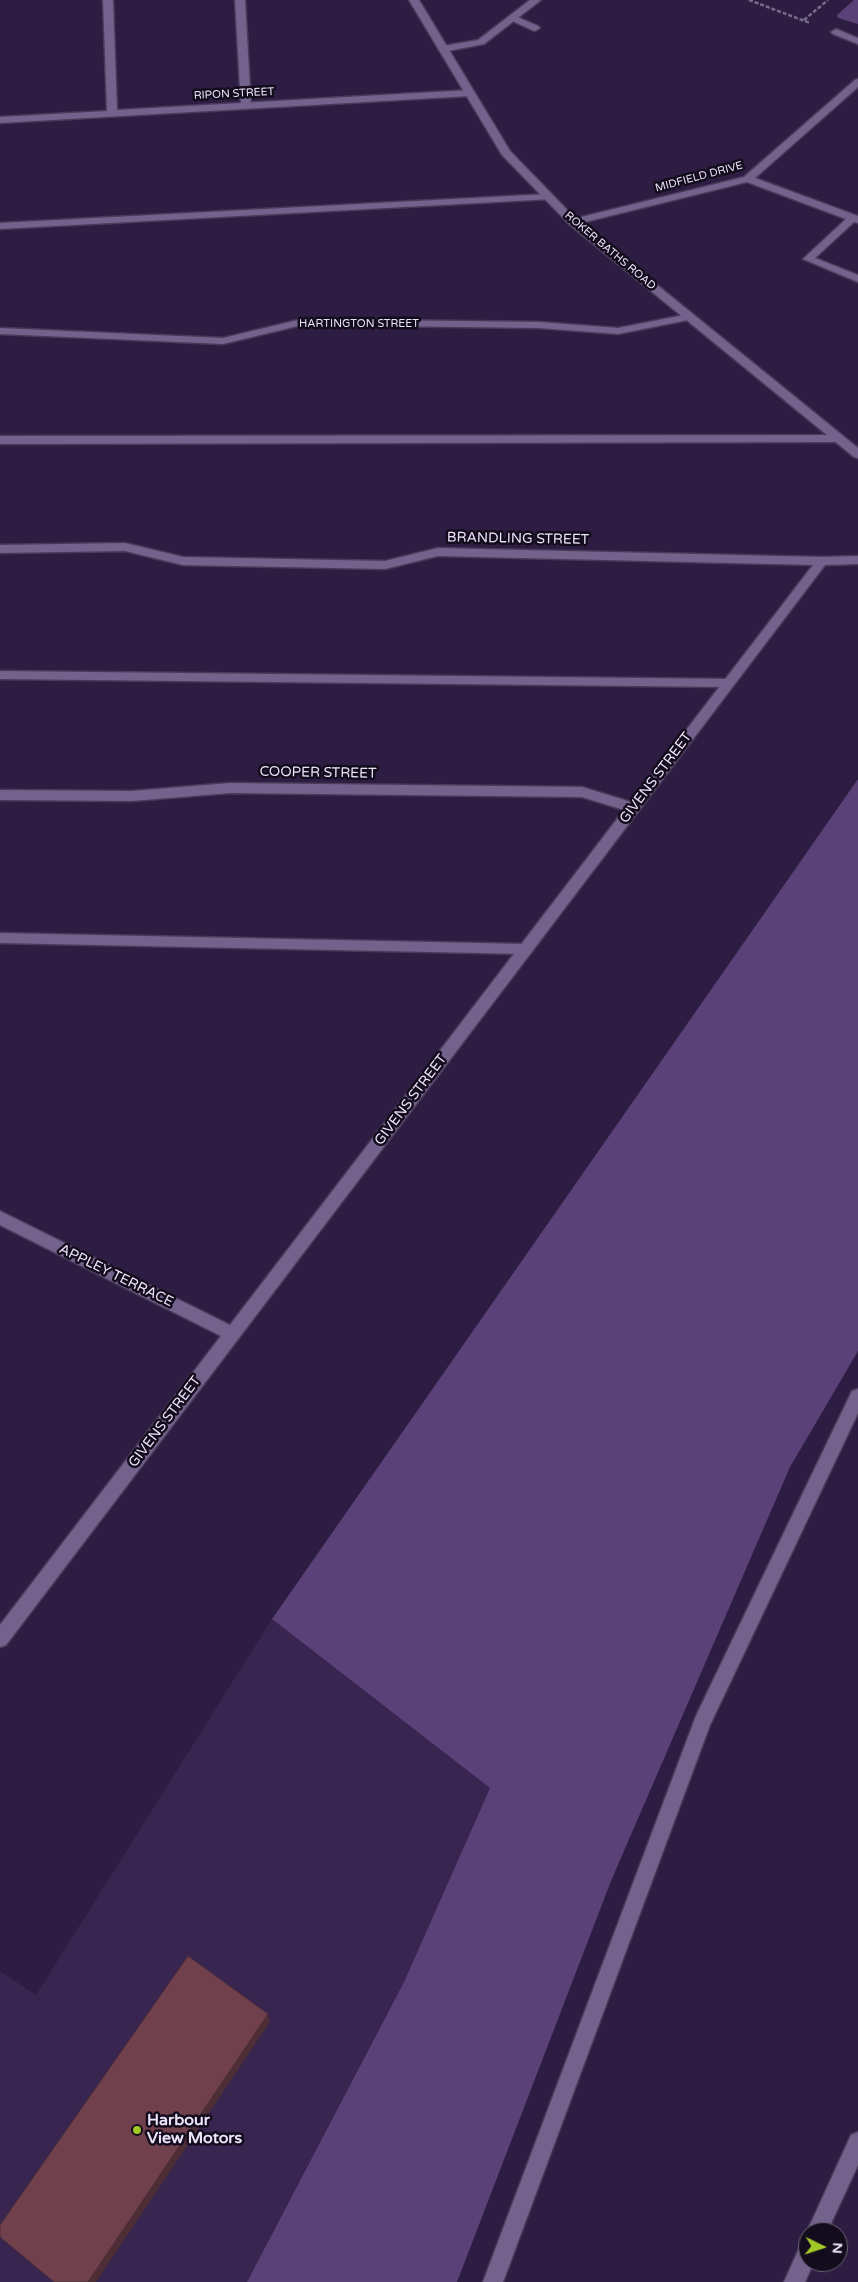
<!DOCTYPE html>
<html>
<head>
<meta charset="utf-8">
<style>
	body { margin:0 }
	#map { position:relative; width:858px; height:2282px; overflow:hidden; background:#2e1d42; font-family:"Varela Round",sans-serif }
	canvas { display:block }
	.north { position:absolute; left:798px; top:2222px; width:50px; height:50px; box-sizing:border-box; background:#130c1c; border:1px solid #6a6275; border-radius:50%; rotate:94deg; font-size:14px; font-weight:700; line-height:20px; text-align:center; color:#ece3fb }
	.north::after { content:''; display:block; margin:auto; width:18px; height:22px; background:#a2c927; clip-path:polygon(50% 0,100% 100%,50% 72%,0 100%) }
</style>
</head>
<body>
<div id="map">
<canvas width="858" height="2282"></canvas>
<div class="north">N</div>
</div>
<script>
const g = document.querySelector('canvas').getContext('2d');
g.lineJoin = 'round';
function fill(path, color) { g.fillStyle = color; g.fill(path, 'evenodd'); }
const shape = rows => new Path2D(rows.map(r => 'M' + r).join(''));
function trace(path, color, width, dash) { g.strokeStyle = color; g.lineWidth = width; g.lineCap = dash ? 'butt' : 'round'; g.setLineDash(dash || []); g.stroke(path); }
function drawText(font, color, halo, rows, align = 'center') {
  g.font = font + ' "Varela Round",sans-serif'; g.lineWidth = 5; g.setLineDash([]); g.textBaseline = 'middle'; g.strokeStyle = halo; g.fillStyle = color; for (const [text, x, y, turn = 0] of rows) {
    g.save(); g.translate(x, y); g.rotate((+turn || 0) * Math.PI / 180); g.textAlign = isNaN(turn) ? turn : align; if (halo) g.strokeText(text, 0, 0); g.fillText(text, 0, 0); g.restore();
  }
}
const built = shape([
	[272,1619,490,1788,404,1982,247,2282,0,2282,0,1971,36,1995]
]);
const green = shape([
	[854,0,858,0,858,24,838,18,837,15],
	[858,779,858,1351,790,1467,611,1881,457,2282,247,2282,404,1982,490,1788,272,1619]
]);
const path = shape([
	[749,0,810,23],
	[804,20,828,0]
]);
const lane = shape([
	[235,0,245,0,251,106,246,109,241,106,235,0],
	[513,15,538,26,540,28,535,31,532,30,510,20,508,18,513,15],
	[548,194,552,195,552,199,0,229,0,223,548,194],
	[838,435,842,436,844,439,842,442,0,444,0,436,838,435],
	[0,671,729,679,735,683,729,687,0,679,0,671],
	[0,933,526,944,531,945,533,949,531,953,526,954,0,943,0,933],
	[858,1389,858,1413,710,1725,503,2282,483,2282,696,1716,852,1391,858,1389]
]);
const street = shape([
	[103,0,113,0,117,110,470,90,475,93,470,96,0,123,0,117,107,111,103,0],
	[530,0,541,0,484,44,443,52,438,49,443,46,478,40,530,0],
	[836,29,858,38,858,44,833,34,831,32,836,29],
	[858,79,858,87,755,178,858,216,858,223,854,222,815,258,858,275,858,282,803,259,846,219,747,182,573,225,568,222,569,220,744,177,855,80,858,79],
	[689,314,694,317,693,319,618,334,539,328,302,325,223,344,0,334,0,328,223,338,302,319,539,322,618,328,689,314],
	[125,543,183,557,385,561,438,548,822,557,858,556,858,564,825,565,6,1645,0,1647,0,1625,221,1336,0,1225,0,1211,230,1325,624,810,582,797,230,793,132,801,0,800,0,790,132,791,230,783,582,787,631,802,813,565,438,556,385,569,183,565,125,551,0,553,0,545,125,543],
	[858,2132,858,2165,827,2232,808,2232,808,2235,807,2232,810,2225,851,2135,858,2132],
	[808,2241,808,2262,814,2262,805,2282,784,2282,801,2244,808,2241]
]);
const secondary = shape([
	[409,0,419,0,510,151,577,220,858,448,858,458,854,457,569,224,502,155,409,0]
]);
const shadedWall = shape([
	[268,2014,270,2022,96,2282,88,2282]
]);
const building = shape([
	[188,1956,268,2014,88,2282,54,2282,0,2237,0,2225,188,1956]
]);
const markers = [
	[137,2130,5,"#a2c927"]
];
const farStreetnames = [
	["RIPON STREET",234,94,-3],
	["MIDFIELD DRIVE",699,177,-15],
	["ROKER BATHS ROAD",610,251,40],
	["HARTINGTON STREET",359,324]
];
const streetNames = [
	["BRANDLING STREET",518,539,1],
	["COOPER STREET",318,773,1],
	["GIVENS STREET",656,778,-53],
	["GIVENS STREET",411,1100,-53],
	["APPLEY TERRACE",116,1276,26],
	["GIVENS STREET",165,1422,-53]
];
const nearPoinames = [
	["Harbour",147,2121],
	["View Motors",147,2139]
];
fill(built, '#382550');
fill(green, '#5a4278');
trace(lane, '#493a5a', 3);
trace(street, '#493a5a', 3);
trace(secondary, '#493a5a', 3);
trace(path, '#796c8b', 2.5, [4, 2]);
fill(lane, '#73628c');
fill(street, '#73628c');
fill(secondary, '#73628c');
fill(shadedWall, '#4e2e36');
fill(building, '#70414d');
trace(building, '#4e2e36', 1);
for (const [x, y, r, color] of markers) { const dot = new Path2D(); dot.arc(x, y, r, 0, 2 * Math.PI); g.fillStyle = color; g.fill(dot); trace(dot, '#130c1c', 2); }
drawText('11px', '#ece3fb', '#130c1c', farStreetnames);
drawText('14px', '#ece3fb', '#130c1c', streetNames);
drawText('bold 16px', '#ece3fb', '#130c1c', nearPoinames, 'left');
</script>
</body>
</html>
